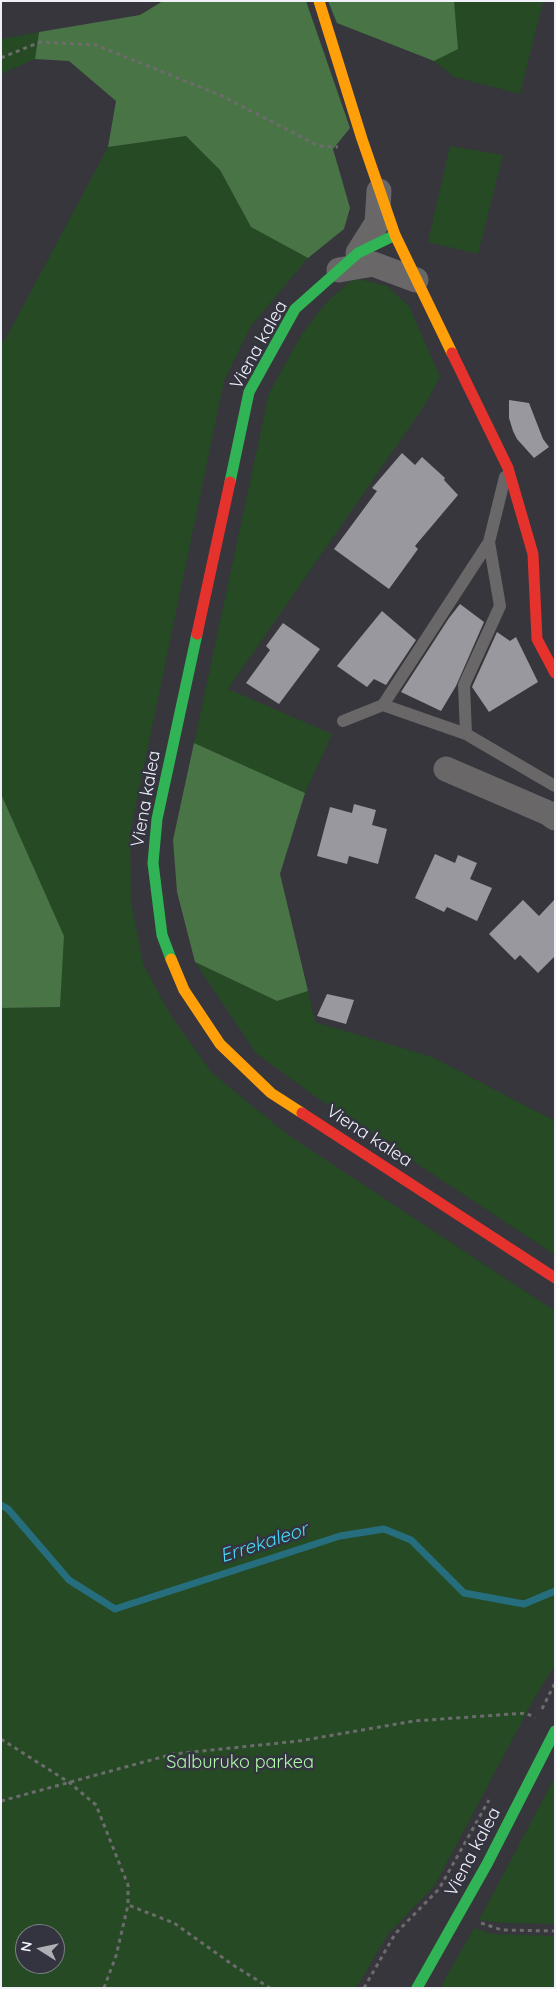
<!DOCTYPE html>
<html>
<head>
<meta charset="utf-8">
<style>
	body { margin:0 }
	#map { position:relative; width:556px; height:1989px; overflow:hidden; background:#36363c; font-family:Quicksand,sans-serif }
	canvas { display:block }
	.frame { position:absolute; inset:0; border:2px solid #f0f1f8; pointer-events:none }
	.north { position:absolute; left:15px; top:1924px; width:50px; height:50px; box-sizing:border-box; background:#33343f; border:1px solid #7f8089; border-radius:50%; rotate:280deg; font-size:14px; font-weight:700; line-height:20px; text-align:center; color:#f0f1f8 }
	.north::after { content:''; display:block; margin:auto; width:18px; height:22px; background:#afb0b6; clip-path:polygon(50% 0,100% 100%,50% 72%,0 100%) }
</style>
</head>
<body>
<div id="map">
<canvas width="556" height="1989"></canvas>
<div class="frame"></div>
<div class="north">N</div>
</div>
<script>
const g = document.querySelector('canvas').getContext('2d');
g.lineJoin = 'round';
function fill(path, color) { g.fillStyle = color; g.fill(path, 'evenodd'); }
const shape = rows => new Path2D(rows.map(r => 'M' + r).join(''));
function trace(path, color, width, dash) { g.strokeStyle = color; g.lineWidth = width; g.lineCap = dash ? 'butt' : 'round'; g.setLineDash(dash || []); g.stroke(path); }
function drawText(font, color, halo, rows, align = 'center') {
  g.font = font + ' Quicksand,sans-serif'; g.lineWidth = 5; g.setLineDash([]); g.textBaseline = 'middle'; g.strokeStyle = halo; g.fillStyle = color; for (const [text, x, y, turn = 0] of rows) {
    g.save(); g.translate(x, y); g.rotate((+turn || 0) * Math.PI / 180); g.textAlign = isNaN(turn) ? turn : align; if (halo) g.strokeText(text, 0, 0); g.fillText(text, 0, 0); g.restore();
  }
}
const green = shape([
	[328,1,543,1,520,94,454,77,434,61,337,23],
	[39,32,35,59,1,74,1,39],
	[186,136,220,170,251,227,308,258,251,326,224,381,130,833,131,902,143,964,171,1016,212,1073,288,1135,555,1311,555,1665,536,1695,435,1885,388,1934,356,1988,1,1988,1,1008,59,1007,64,936,1,794,1,343,5,340,108,147],
	[25,1934,55,1934,55,1964,25,1964],
	[450,146,503,155,478,254,428,242],
	[354,278,387,286,409,306,440,377,424,406,228,689,332,734,305,793,194,743,269,393,302,334,325,304],
	[195,962,277,1001,308,991,315,1022,432,1057,555,1121,555,1255,316,1097,256,1053],
	[555,1777,555,1924,503,1923,479,1920],
	[474,1928,493,1934,555,1936,555,1988,440,1988]
]);
const forest = shape([
	[163,1,306,1,350,128,333,149,350,208,344,229,308,258,251,227,220,170,186,136,108,147,116,101,69,61,35,59,39,32,140,15],
	[328,1,454,1,458,49,434,61,337,23],
	[194,743,305,793,280,874,308,991,277,1001,195,962,177,892,173,840],
	[1,794,64,936,60,1007,1,1008]
]);
const stream = shape([
	[1,1505,8,1509,69,1580,115,1609,340,1536,384,1529,411,1540,464,1593,524,1604,555,1591]
]);
const building = shape([
	[509,400,529,403,543,439,549,447,534,458,517,439,513,431,509,418],
	[402,453,415,465,422,457,445,478,444,480,458,495,415,546,418,549,389,589,334,549,377,491,372,488],
	[460,604,484,622,456,686,441,711,401,692,449,618],
	[382,611,416,640,386,685,374,679,367,687,337,666],
	[283,623,320,649,279,704,246,683,270,650,266,646],
	[497,632,510,641,516,637,538,682,489,712,472,687],
	[354,804,376,810,372,825,387,829,378,864,349,856,347,864,317,856,330,807,352,813],
	[435,854,455,863,458,855,477,863,470,879,492,888,477,921,447,907,444,912,415,898],
	[555,899,555,956,538,973,520,955,515,960,489,934,523,900,539,916],
	[327,994,354,1000,346,1024,317,1016]
]);
const path = shape([
	[1,58,40,42,96,45,220,95,319,146,338,147],
	[542,1709,555,1683],
	[1,1739,70,1783,96,1805,128,1885,128,1905,174,1923,233,1965,270,1988],
	[1,1801,173,1754,299,1741,414,1721,526,1713,535,1718],
	[481,1923,502,1930,555,1931],
	[104,1988,116,1956,128,1905],
	[364,1988,395,1934,439,1889,489,1800]
]);
const lane = shape([
	[383,705,489,542],
	[343,721,383,705,466,734,555,786],
	[466,734,464,685,500,606,489,542,505,477]
]);
const street = shape([
	[358,253,377,223,379,191],
	[339,270,373,264,416,280],
	[446,769,548,813,555,818]
]);
const fast = shape([
	[230,482,249,392,295,309,358,253,395,235],
	[171,959,162,935,153,863,157,819,197,634],
	[417,1988,487,1864,555,1731]
]);
const slow = shape([
	[319,1,362,139,395,235,452,353],
	[171,959,184,990,220,1044,271,1093,302,1113]
]);
const jam = shape([
	[452,353,508,468,533,554,537,639,555,673],
	[197,634,230,482],
	[302,1113,555,1278]
]);
const streetNames = [
	["Viena kalea",259,345,-61],
	["Viena kalea",146,799,-80],
	["Viena kalea",369,1136,33],
	["Viena kalea",473,1852,-62]
];
const parkNames = [
	["Salburuko parkea",240,1763]
];
const waterNames = [
	["Errekaleor",264,1543,-18]
];
fill(green, '#254a24');
fill(forest, '#497446');
trace(stream, '#266e7d', 7);
fill(building, '#98989e');
trace(path, '#6c6c6d', 3, [4, 4]);
trace(lane, '#696767', 12);
trace(street, '#696767', 25);
trace(fast, '#30b455', 11);
trace(slow, '#ff9f0a', 11);
trace(jam, '#e5322d', 11);
drawText('18px', '#f0f1f8', '#33343f', streetNames);
drawText('18px', '#aef7a8', '#33343f', parkNames);
drawText('italic 19px', '#47dbf9', '#33343f', waterNames);
</script>
</body>
</html>
